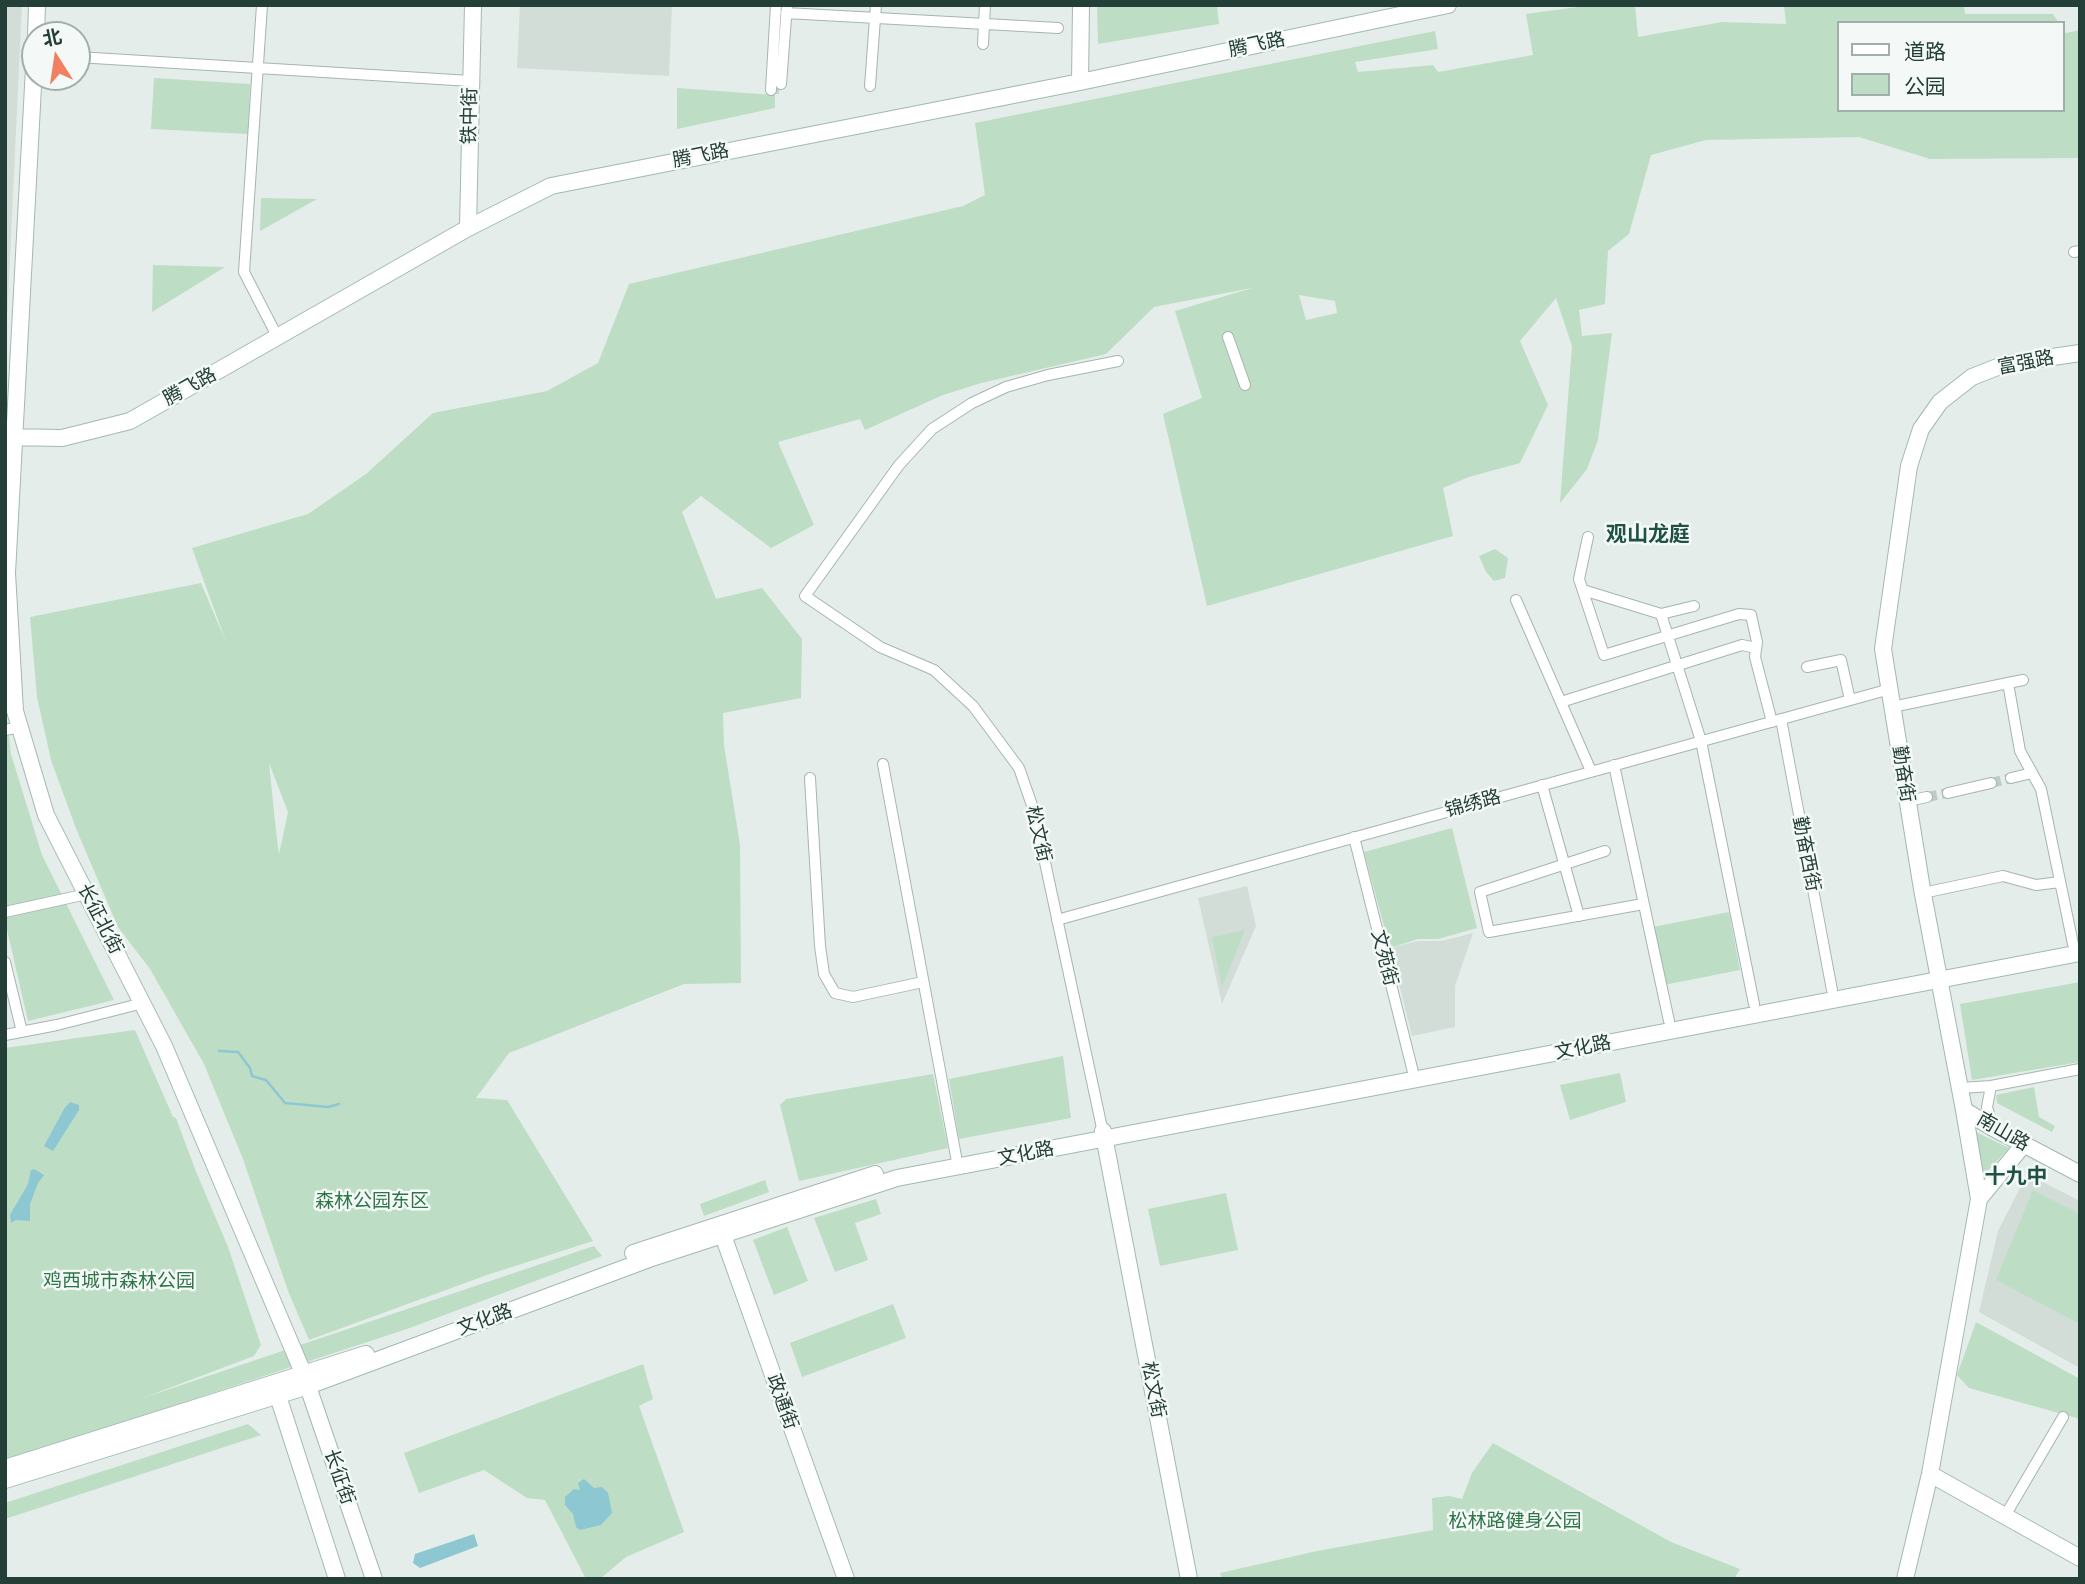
<!DOCTYPE html>
<html>
<head>
<meta charset="utf-8">
<style>
	body { margin:0 }
	#map { position:relative; width:2085px; height:1584px; overflow:hidden; background:#e4ede9; font-family:"IBM Plex Sans","Noto Sans SC",sans-serif }
	canvas { display:block }
	.frame { position:absolute; inset:0; border:7px solid #233f37; pointer-events:none }
	.legend { position:absolute; left:1837px; top:21px; width:228px; height:91px; box-sizing:border-box; background:#f4f9f7; border:2px solid #a0afaa; margin:0; padding:9px 12px; list-style:none; font-size:21px; color:#233f37 }
	.legend li { display:flex; align-items:center; gap:14px; height:35px }
	.legend b { width:35px; border:2px solid #a0afaa }
	.north { position:absolute; left:21px; top:21px; width:70px; height:70px; box-sizing:border-box; background:#f4f9f7; border:2px solid #a0afaa; border-radius:50%; rotate:348deg; font-size:19px; font-weight:700; line-height:28px; text-align:center; color:#233f37 }
	.north::after { content:''; display:block; margin:auto; width:24px; height:32px; background:#f0805f; clip-path:polygon(50% 0,100% 100%,50% 72%,0 100%) }
</style>
</head>
<body>
<div id="map">
<canvas width="2085" height="1584"></canvas>
<div class="frame"></div>
<ul class="legend">
<li><b style="height:9px;background:#fff"></b>道路</li>
<li><b style="height:19px;background:#bddec5"></b>公园</li>
</ul>
<div class="north">北</div>
</div>
<script>
const g = document.querySelector('canvas').getContext('2d');
g.lineJoin = 'round';
function fill(path, color) { g.fillStyle = color; g.fill(path, 'evenodd'); }
const shape = rows => new Path2D(rows.map(r => 'M' + r).join(''));
function trace(path, color, width, dash) { g.strokeStyle = color; g.lineWidth = width; g.lineCap = dash ? 'butt' : 'round'; g.setLineDash(dash || []); g.stroke(path); }
function drawText(font, color, halo, rows, align = 'center') {
  g.font = font + ' "IBM Plex Sans","Noto Sans SC",sans-serif'; g.lineWidth = 5; g.setLineDash([]); g.textBaseline = 'middle'; g.strokeStyle = halo; g.fillStyle = color; for (const [text, x, y, turn = 0] of rows) {
    g.save(); g.translate(x, y); g.rotate((+turn || 0) * Math.PI / 180); g.textAlign = isNaN(turn) ? turn : align; if (halo) g.strokeText(text, 0, 0); g.fillText(text, 0, 0); g.restore();
  }
}
const built = shape([
	[5,5,22,5,5,362],
	[520,5,672,5,669,76,517,68],
	[1247,886,1256,926,1222,1004,1198,898],
	[1473,933,1455,986,1455,1027,1412,1036,1390,948,1418,941,1442,941],
	[2027,1174,2080,1201,2080,1368,1979,1312,1998,1231]
]);
const green = shape([
	[1097,5,1217,5,1219,24,1098,44],
	[1592,5,1635,5,1638,37,1722,22,1786,24,1784,5,1964,5,1965,14,2053,14,2059,23,1838,23,1838,110,2062,110,2062,29,2066,33,2080,30,2080,158,1930,159,1859,137,1706,140,1651,155,1629,234,1608,251,1605,304,1579,310,1582,336,1612,333,1598,440,1587,469,1560,503,1572,346,1556,298,1520,341,1548,405,1520,463,1469,477,1443,488,1453,536,1207,606,1163,414,1202,398,1175,311,1252,288,1154,307,1106,354,981,383,943,395,865,430,860,419,778,442,814,525,771,548,701,496,682,512,716,599,762,588,802,639,801,698,723,713,724,745,740,845,741,983,684,984,509,1053,476,1098,507,1100,593,1241,487,1275,309,1340,288,1291,243,1159,204,1064,150,969,118,927,77,831,51,760,37,697,30,617,201,583,226,642,192,548,308,514,366,474,433,413,547,391,598,363,629,284,963,206,985,195,975,123,1435,31,1438,49,1355,62,1358,72,1433,65,1438,72,1533,55,1526,14],
	[1299,295,1335,301,1337,313,1306,320],
	[269,763,288,812,279,854,276,831],
	[775,67,780,67,779,94,775,94,775,108,677,129,677,88,774,95],
	[154,78,250,84,248,134,151,129],
	[261,198,317,199,260,231],
	[153,265,225,267,152,312],
	[1495,549,1508,558,1505,578,1494,581,1486,572,1479,556],
	[5,704,11,754,42,855,114,1000,28,1021,5,921],
	[1452,828,1477,928,1438,939,1418,939,1390,948,1364,852],
	[1729,912,1740,970,1664,985,1653,927],
	[1245,930,1222,987,1212,937],
	[2080,982,2080,1062,1972,1080,1960,1004],
	[135,1030,173,1117,176,1118,195,1169,228,1247,261,1345,254,1356,140,1399,594,1246,602,1256,407,1329,5,1461,5,1048],
	[1063,1056,1071,1118,959,1139,949,1079],
	[1620,1073,1626,1102,1570,1120,1560,1085],
	[933,1074,948,1148,799,1181,780,1105,786,1099],
	[2034,1087,2039,1117,2055,1126,2052,1132,1997,1103,1996,1095],
	[1976,1132,2009,1148,1983,1176],
	[765,1180,769,1192,704,1216,700,1204],
	[2033,1190,2080,1214,2080,1324,1996,1280],
	[1226,1193,1238,1250,1160,1266,1148,1209],
	[876,1199,881,1214,855,1223,868,1260,835,1272,814,1218],
	[787,1227,808,1281,774,1295,753,1240],
	[893,1304,906,1338,802,1377,790,1343],
	[1976,1322,2080,1379,2080,1419,1969,1388,1957,1375],
	[643,1364,653,1399,639,1406,684,1532,626,1557,600,1579,586,1579,545,1500,527,1498,484,1470,419,1493,404,1453],
	[248,1424,261,1435,5,1519,5,1503],
	[1493,1443,1671,1542,1740,1569,1734,1579,1222,1579,1220,1573,1317,1551,1433,1530,1432,1498,1449,1496,1462,1499,1472,1473]
]);
const water = shape([
	[70,1102,79,1105,79,1110,53,1151,44,1146,64,1109],
	[34,1169,44,1175,38,1183,30,1204,30,1221,16,1220,11,1223,10,1215,28,1184,31,1170],
	[584,1479,594,1488,602,1487,608,1493,612,1513,601,1525,580,1530,576,1527,573,1514,565,1505,565,1497,574,1489,580,1490,578,1483],
	[474,1534,478,1546,420,1568,413,1563,415,1554]
]);
const stream = shape([
	[219,1051,238,1052,250,1068,252,1076,266,1080,285,1103,328,1107,339,1104]
]);
const streetTunnel = shape([
	[1991,783,2011,778],
	[1927,797,1948,793]
]);
const street = shape([
	[262,5,244,272,278,338],
	[786,13,1058,28],
	[983,44,985,5],
	[77,57,471,81],
	[781,84,787,5],
	[870,86,876,5],
	[771,90,776,5],
	[2074,252,2080,251],
	[1228,337,1245,385],
	[1588,537,1579,579,1604,655,1739,614,1751,615,1757,642,1755,657,1772,722],
	[1583,590,1661,614],
	[1516,600,1591,771],
	[1694,606,1661,614,1701,741,1754,1004],
	[1807,667,1841,660,1850,700],
	[2008,683,2023,680],
	[1561,702,1742,645,1756,648],
	[1892,707,2008,683,2020,751,2041,789,2073,944],
	[1781,719,1832,990],
	[5,730,20,727],
	[883,764,958,1167],
	[1614,765,1669,1021],
	[810,778,820,946,824,974,835,993,853,997,923,982],
	[2011,778,2032,773],
	[1542,785,1579,916],
	[1948,793,1991,783],
	[1908,801,1927,797],
	[1354,837,1415,1080],
	[1605,851,1480,892,1489,932,1643,904],
	[1923,893,2003,876,2036,885,2060,882],
	[5,912,87,894],
	[1057,920,1890,689],
	[5,962,22,1032],
	[5,1035,57,1025,143,1003],
	[1991,1086,1987,1107,1993,1128],
	[1960,1088,1991,1086,2080,1069],
	[1102,1128,1034,811,1019,768,973,706,934,670,880,647,805,596,899,465,932,429,972,403,1006,387,1048,375,1118,361],
	[2005,1516,2063,1417]
]);
const secondary = shape([
	[36,35,37,5],
	[35,49,7,573,15,711,46,815,164,1046,304,1375,374,1579],
	[1080,82,1081,5],
	[468,228,473,5],
	[8,437,62,438,130,421,468,228,551,186,1080,82,1448,5],
	[1964,1110,1993,1128,2080,1174],
	[1103,1131,1189,1579],
	[1979,1199,2024,1144],
	[720,1227,846,1579],
	[633,1253,875,1174],
	[278,1396,337,1579],
	[5,1468,366,1354],
	[1930,1474,2080,1558],
	[5,1480,308,1386,649,1259,897,1178,2080,953],
	[1905,1579,1930,1474,1979,1199,1964,1110,1922,889,1883,649,1909,466,1921,429,1940,402,1972,377,2005,364,2080,353]
]);
const streetNames = [
	["腾飞路",1257,45,-12],
	["铁中街",470,116,-89],
	["腾飞路",701,156,-11],
	["富强路",2026,363,-11],
	["腾飞路",190,387,-29],
	["勤奋街",1903,774,81],
	["锦绣路",1473,804,-15],
	["松文街",1038,834,77],
	["勤奋西街",1806,854,79],
	["长征北街",100,919,63],
	["文苑街",1384,958,76],
	["文化路",1583,1048,-11],
	["南山路",2003,1132,30],
	["文化路",1026,1154,-11],
	["文化路",485,1320,-20],
	["松文街",1153,1390,79],
	["政通街",782,1402,70],
	["长征街",339,1477,71]
];
const parkNames = [
	["森林公园东区",372,1202],
	["鸡西城市森林公园",119,1282],
	["松林路健身公园",1515,1522]
];
const neighbourhoodNames = [
	["观山龙庭",1648,535],
	["十九中",2016,1177]
];
fill(built, '#d2ddd8');
fill(green, '#bddec5');
fill(water, '#8dc7d1');
trace(stream, '#8dc7d1', 2.5);
trace(streetTunnel, '#bdcac5', 10, [10, 5]);
trace(street, '#a6b5b0', 12);
trace(secondary, '#a2b9b0', 18);
trace(street, '#fff', 10);
trace(secondary, '#fff', 16);
drawText('19px', '#233f37', '#f4f9f7', streetNames);
drawText('19px', '#2e7548', '#f4f9f7', parkNames);
drawText('bold 21px', '#1f5144', '#f4f9f7', neighbourhoodNames);
</script>
</body>
</html>
